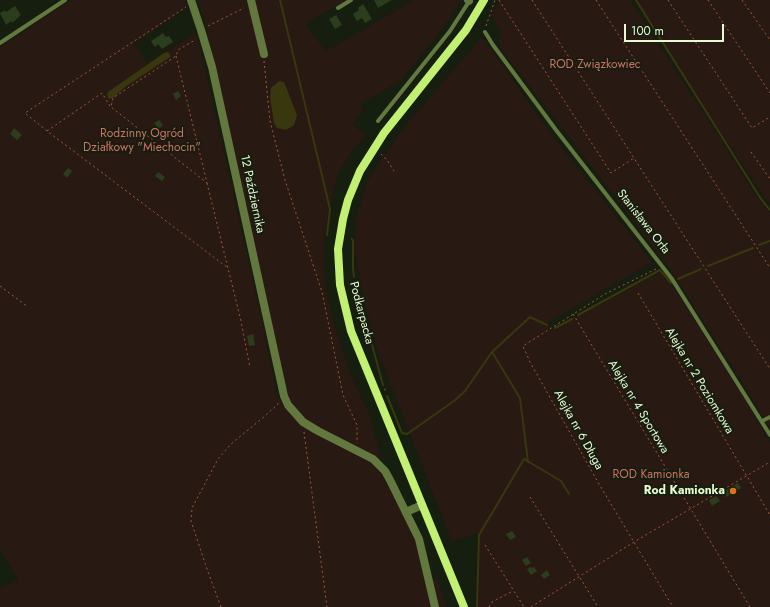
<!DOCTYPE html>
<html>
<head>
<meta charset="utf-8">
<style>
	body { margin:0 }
	#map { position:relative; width:770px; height:607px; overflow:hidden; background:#161e0f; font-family:Jost,sans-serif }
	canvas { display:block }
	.scale { position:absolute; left:624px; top:24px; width:100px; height:18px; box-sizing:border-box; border:2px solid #e7fad1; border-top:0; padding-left:5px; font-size:12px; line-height:14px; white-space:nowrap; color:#e7fad1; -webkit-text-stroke:3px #161e0f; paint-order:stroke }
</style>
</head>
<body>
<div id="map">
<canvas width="770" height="607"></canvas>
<div class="scale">100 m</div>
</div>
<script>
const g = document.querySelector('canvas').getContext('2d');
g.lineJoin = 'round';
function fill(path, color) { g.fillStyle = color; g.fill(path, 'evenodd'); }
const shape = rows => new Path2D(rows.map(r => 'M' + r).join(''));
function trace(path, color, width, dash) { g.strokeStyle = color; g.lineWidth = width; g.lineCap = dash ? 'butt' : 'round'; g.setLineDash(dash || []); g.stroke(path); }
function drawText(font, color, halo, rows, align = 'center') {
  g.font = font + ' Jost,sans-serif'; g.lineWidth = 4; g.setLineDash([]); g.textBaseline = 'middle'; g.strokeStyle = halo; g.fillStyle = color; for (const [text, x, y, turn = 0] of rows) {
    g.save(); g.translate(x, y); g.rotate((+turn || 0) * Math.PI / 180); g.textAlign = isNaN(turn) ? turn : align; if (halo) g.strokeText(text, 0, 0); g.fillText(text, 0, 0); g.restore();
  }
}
const green = shape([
	[71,0,185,0,188,7,134,44,147,63,196,33,201,51,256,294,277,395,290,410,207,31,203,15,197,0,346,0,305,24,326,51,414,0,460,0,459,4,443,28,400,81,360,104,363,109,352,125,366,134,347,158,338,173,328,214,324,238,324,275,332,317,351,375,370,416,380,455,382,475,413,531,433,584,433,579,437,578,447,607,0,607,0,588,19,580,0,549,0,47],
	[500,0,630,0,726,148,755,195,770,213,770,429,751,396,668,266,498,45,501,32,491,15],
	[637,0,770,0,770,205,730,146,718,129],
	[482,37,554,138,652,262,547,323,552,330,661,272,680,297,744,398,770,442,770,607,478,607,480,532,452,542,377,349,361,290,355,247,356,219,362,198,369,179,380,161,406,125]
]);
const water = shape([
	[168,52,170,55,170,57,125,87,113,98,110,99,109,99,107,95,108,92,164,53],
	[279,81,284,82,297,115,294,125,286,130,277,128,274,123,270,97,271,88]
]);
const stream = shape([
	[280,0,330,209,327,235],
	[636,0,761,199,770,210],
	[352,239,353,241,353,269,354,277],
	[759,245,770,241],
	[708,266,753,248],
	[678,279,701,269],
	[357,290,383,385],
	[578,315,660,270,671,283],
	[555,328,572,319],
	[492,352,520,398,528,462],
	[387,396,402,433,407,434,454,401,465,391,492,352,530,317,547,325],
	[477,607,479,535,524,459,561,481,569,494]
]);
const building = shape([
	[374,0,392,0,378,8],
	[363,4,372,19,365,23,362,18,357,21,353,14,359,10,358,8],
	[15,6,21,15,19,16,19,17,12,23,11,21,6,25,0,13,5,10,6,12],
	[336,15,342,25,335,29,329,19],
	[163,33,166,37,169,36,173,42,162,49,158,44,155,47,151,41],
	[178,91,181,96,176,100,173,94],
	[159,120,163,125,159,129,154,123],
	[14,128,22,135,17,140,10,134],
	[68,168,72,171,67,178,63,174],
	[158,172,165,177,162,181,155,176],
	[253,334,255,345,249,346,247,336],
	[738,483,741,488,726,497,723,492],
	[716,496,720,501,712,506,709,500],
	[512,531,516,537,510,540,506,534],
	[527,557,531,563,526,566,522,560],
	[531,567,532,568,534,567,537,571,531,575,527,569],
	[547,570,550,575,544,579,541,575]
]);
const path = shape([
	[499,0,611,173,634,158],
	[532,0,770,369],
	[596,0,770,268],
	[668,0,752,128,770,117],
	[708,0,770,93],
	[742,0,770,40],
	[208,26,244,8],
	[486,26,495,0],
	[176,56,207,183,111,107,113,98,176,56,178,50,195,40],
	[264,61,270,121,285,180,322,292,343,395,357,425,357,443],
	[110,106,102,93,47,131,228,268],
	[47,131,25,113,186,7],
	[751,152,770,179],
	[381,154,387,160,394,171],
	[207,183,241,321,250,368],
	[656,269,605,294,523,346,530,362,599,484,673,607],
	[348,284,362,283],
	[0,286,28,307],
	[638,293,770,515],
	[573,314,750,607],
	[384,390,388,387],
	[304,432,327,607],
	[530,497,598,607],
	[485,545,524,607],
	[221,607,207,569,191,521,192,508,218,459,231,444,265,416,279,403],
	[489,607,492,602,513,591],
	[531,607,634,542,770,462]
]);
const lane = shape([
	[338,8,351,0],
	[485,32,493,45,556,130,672,279,770,435],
	[0,43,65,0],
	[378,121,450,31,470,0],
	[762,421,770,417]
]);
const street = shape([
	[191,0,201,30,212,67,284,396,288,405,303,422,318,431,373,459,385,471,390,480,419,539,435,607],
	[251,0,264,54],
	[468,0,469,1],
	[406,512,422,505]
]);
const secondary = shape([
	[464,607,351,331,340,285,338,249,343,219,348,200,360,171,384,133,466,30,484,0]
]);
const markers = [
	[733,491,4,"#df7018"]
];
const parkNames = [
	["ROD Związkowiec",595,65],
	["Rodzinny Ogród",142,134],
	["Działkowy \"Miechocin\"",142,148],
	["ROD Kamionka",651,475]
];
const streetNames = [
	["12 Października",252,194,78],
	["Stanisława Orła",643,222,52],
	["Podkarpacka",361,313,75],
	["Alejka nr 2 Poziomkowa",699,381,59],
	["Alejka nr 4 Sportowa",638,407,59],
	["Alejka nr 6 Długa",578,430,61]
];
const poiNames = [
	["Rod Kamionka",725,491]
];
fill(green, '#281912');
fill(water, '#38370e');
trace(stream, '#38370e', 2);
fill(building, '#2c3d1d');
trace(path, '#a5583a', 1, [2, 3]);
trace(lane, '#62783f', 4);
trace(street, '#62783f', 8);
trace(secondary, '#c2f072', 8);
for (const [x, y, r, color] of markers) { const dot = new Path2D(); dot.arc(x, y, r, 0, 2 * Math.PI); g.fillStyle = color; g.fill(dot); trace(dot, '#161e0f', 1.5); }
drawText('12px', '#d16f66', '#161e0f', parkNames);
drawText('12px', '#e7fad1', '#161e0f', streetNames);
drawText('bold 12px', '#e7fad1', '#161e0f', poiNames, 'right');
</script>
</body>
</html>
